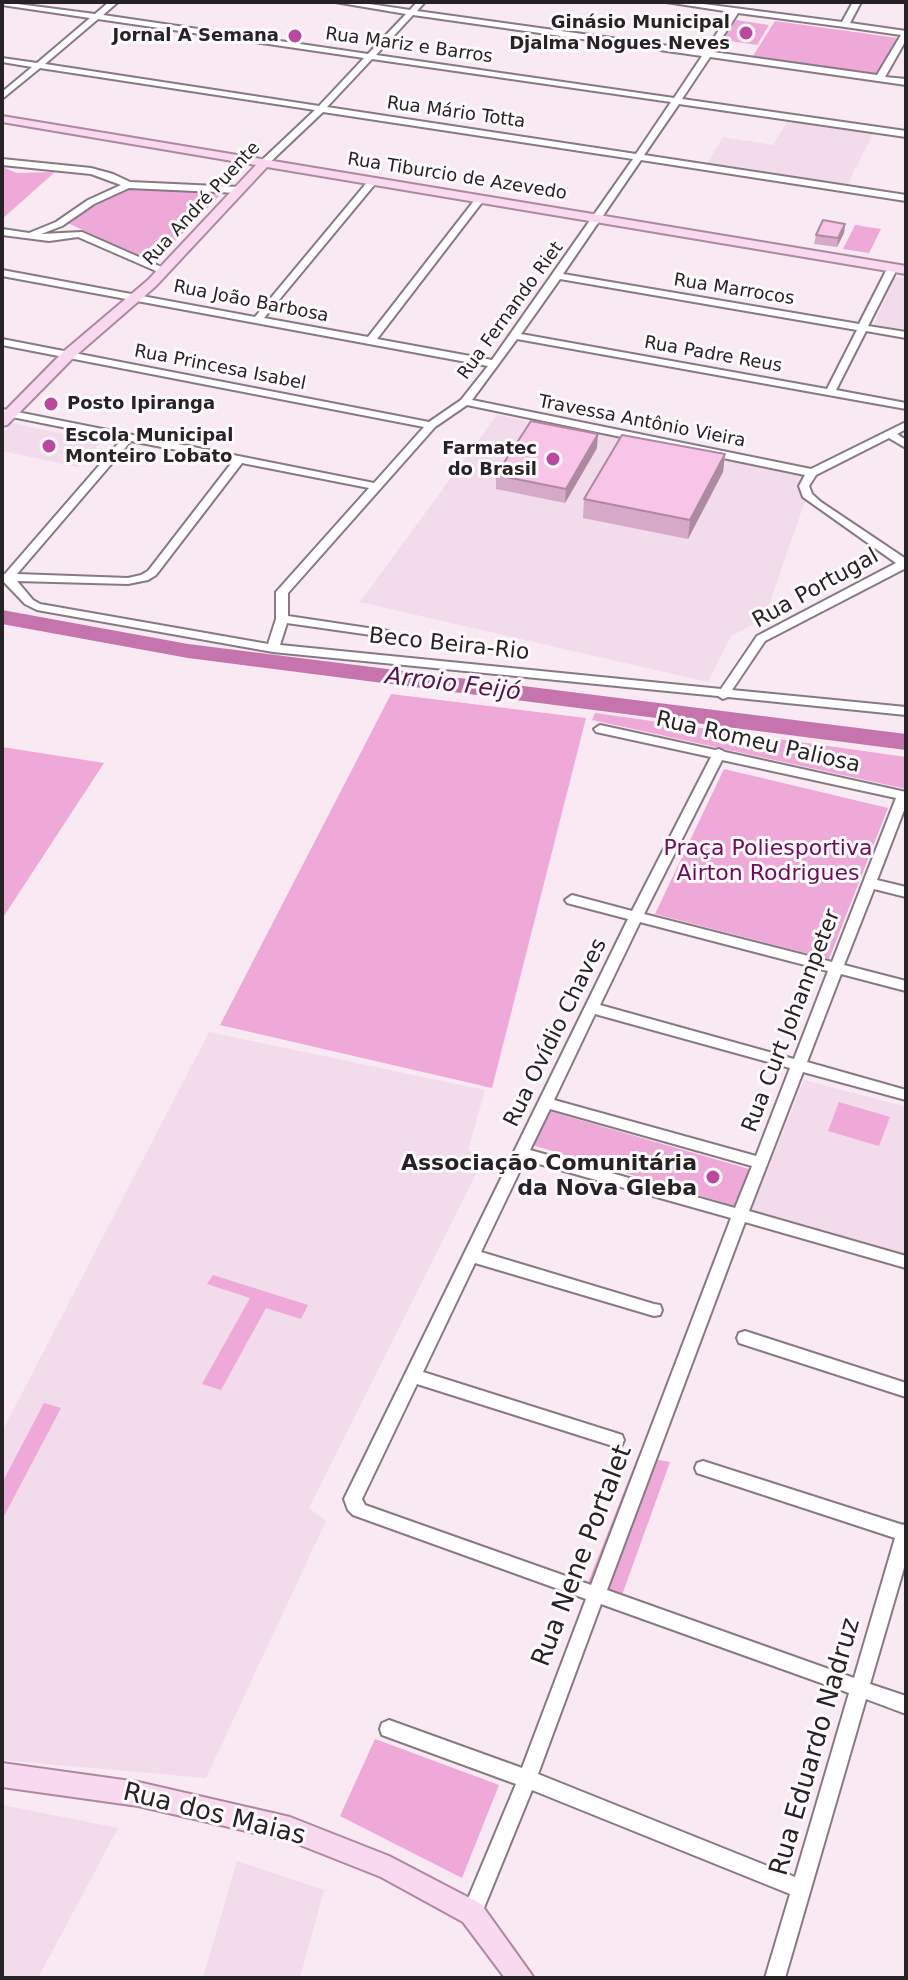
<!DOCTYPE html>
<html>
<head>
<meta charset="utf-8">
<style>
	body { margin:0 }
	#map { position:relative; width:908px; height:1980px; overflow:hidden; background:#f8e9f3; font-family:"DejaVu Sans",sans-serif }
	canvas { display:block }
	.frame { position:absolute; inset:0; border:4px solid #272225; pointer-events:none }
</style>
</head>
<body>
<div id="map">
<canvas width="908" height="1980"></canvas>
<div class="frame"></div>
</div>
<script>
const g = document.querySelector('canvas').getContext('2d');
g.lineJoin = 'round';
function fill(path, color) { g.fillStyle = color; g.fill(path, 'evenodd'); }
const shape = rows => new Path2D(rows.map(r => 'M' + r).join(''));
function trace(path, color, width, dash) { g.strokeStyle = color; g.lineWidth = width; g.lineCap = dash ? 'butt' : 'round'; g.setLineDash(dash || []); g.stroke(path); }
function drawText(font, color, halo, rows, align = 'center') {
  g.font = font + ' "DejaVu Sans",sans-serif'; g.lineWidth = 6; g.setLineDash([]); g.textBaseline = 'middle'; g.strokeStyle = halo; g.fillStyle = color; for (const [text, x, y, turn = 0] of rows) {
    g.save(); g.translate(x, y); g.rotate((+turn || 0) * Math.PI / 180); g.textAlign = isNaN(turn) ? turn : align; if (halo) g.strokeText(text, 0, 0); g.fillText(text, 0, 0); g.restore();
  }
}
const built = shape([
	[787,122,873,134,847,185,707,164,723,137,773,145],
	[894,277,906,278,906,330,874,325],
	[497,415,810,475,807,495,764,619,731,636,708,682,360,602],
	[12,423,101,442,78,467,2,451,2,434],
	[209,1032,485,1090,468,1150,484,1158,309,1508,326,1521,206,1778,2,1760,2,1432],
	[804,1080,906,1107,906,1257,750,1213],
	[2,1805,118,1828,38,1978,2,1978],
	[237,1861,324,1890,300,1978,203,1978]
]);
const green = shape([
	[736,20,769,25,757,45,723,40],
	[775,21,898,38,880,74,753,56],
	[2,167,17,173,55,172,2,219],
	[127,188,224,191,153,264,66,222],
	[855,225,881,229,869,253,843,249],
	[391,694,586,718,492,1088,220,1025],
	[595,713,906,757,906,789,592,720],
	[2,747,104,763,2,919],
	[724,769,888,808,829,959,655,914],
	[839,1102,890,1117,879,1146,828,1131],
	[549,1111,749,1169,735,1206,532,1145],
	[213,1275,308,1305,301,1319,266,1308,221,1390,202,1384,250,1298,207,1284],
	[44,1403,61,1408,2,1520,2,1483],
	[638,1456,670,1462,622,1595,587,1585],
	[375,1739,499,1785,462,1878,340,1816]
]);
const river = shape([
	[2,610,188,644,906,734,906,750,188,658,2,624,2,610]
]);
const minor = shape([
	[2,2,95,14,109,2,118,2,103,15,368,54,406,14,335,2,356,2,410,10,417,2,425,2,417,11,705,51,731,12,666,2,688,2,842,22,853,2,861,2,850,23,906,31,906,40,885,77,906,79,906,85,710,57,682,99,906,131,906,137,679,104,644,155,906,195,906,201,641,160,563,274,859,324,888,267,896,265,898,267,868,326,906,332,906,338,866,331,836,390,906,403,906,409,517,339,472,400,811,469,906,422,906,429,897,434,906,440,906,448,889,438,816,475,809,486,812,494,821,502,906,559,906,568,765,641,732,690,906,707,906,715,728,697,723,699,718,696,273,652,37,610,25,604,2,580,2,574,5,574,122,439,2,415,2,409,374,483,424,427,2,345,2,339,429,422,461,400,488,366,2,276,2,270,255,317,369,180,372,179,376,182,375,184,264,318,368,337,477,197,480,196,483,197,483,201,377,339,492,360,633,159,323,112,267,165,261,165,261,161,315,110,40,68,2,99,2,92,32,67,2,62,2,58,37,63,90,18,2,5,2,2],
	[738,13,845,27,901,35,877,75,713,52,738,13],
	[413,15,702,56,674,98,376,55,413,15],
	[98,19,364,58,319,106,45,64,98,19],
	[372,59,671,102,636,154,327,107,372,59],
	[560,279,857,330,827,389,521,334,560,279],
	[467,405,805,475,799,486,803,497,896,563,757,636,721,689,280,645,287,623,392,638,392,632,388,631,288,616,288,593,435,427,467,405],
	[131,441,233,461,148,571,141,575,128,578,17,574,131,441],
	[242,463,369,488,276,592,276,619,268,644,40,604,33,600,17,581,128,584,148,580,156,575,242,463],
	[2,159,91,168,113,174,130,182,239,187,244,190,239,193,129,188,94,204,62,226,41,234,82,232,166,269,168,271,163,274,78,237,49,241,2,235,2,229,29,233,56,222,88,200,121,185,91,174,2,165,2,159],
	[600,725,715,750,719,749,725,752,906,792,906,805,877,880,906,887,906,897,874,889,844,965,906,981,906,991,841,974,807,1062,906,1090,906,1100,803,1072,749,1211,906,1256,906,1268,745,1222,607,1590,854,1678,895,1538,703,1475,697,1473,695,1468,697,1463,703,1461,903,1525,906,1523,906,1561,870,1684,906,1696,906,1714,866,1699,785,1978,765,1978,790,1894,532,1790,479,1920,472,1923,465,1920,462,1913,516,1784,382,1735,380,1729,382,1723,389,1720,522,1768,586,1599,353,1515,348,1510,344,1499,628,919,567,903,565,900,572,895,632,911,711,757,596,732,594,729,600,725],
	[722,760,896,798,832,962,644,914,722,760],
	[640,922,828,971,794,1059,600,1005,640,922],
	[595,1014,790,1068,756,1156,554,1100,595,1014],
	[550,1109,752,1166,735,1208,530,1150,550,1109],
	[525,1160,731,1218,591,1585,365,1505,362,1499,417,1384,616,1447,622,1445,624,1440,622,1435,616,1433,423,1372,475,1263,654,1316,660,1315,662,1310,660,1305,654,1304,481,1252,525,1160],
	[601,1604,849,1693,795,1877,538,1774,601,1604],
	[745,1331,906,1383,906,1397,739,1343,737,1338,739,1333,745,1331]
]);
const major = shape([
	[2,116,906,266,906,274,267,167,156,286,73,358,7,425,2,426,2,414,63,352,148,280,256,165,2,122,2,116],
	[2,1763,138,1782,290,1817,389,1856,481,1904,534,1978,505,1978,463,1922,381,1877,290,1841,138,1806,2,1787,2,1763]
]);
const wall = shape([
	[845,224,844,233,837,247,814,244,816,235],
	[597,448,565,503,496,489,496,475],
	[725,454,723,472,688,539,583,518,584,499]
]);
const shadedWall = shape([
	[845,224,844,233,837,247,838,238],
	[598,434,597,448,565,503,566,489],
	[725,454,723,472,688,539,690,520]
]);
const building = shape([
	[823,220,845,224,838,238,816,235,823,220],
	[531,421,598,434,566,489,496,475,531,421],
	[622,435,725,454,690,520,584,499,622,435]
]);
const markers = [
	[746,33,8,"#bc479f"],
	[295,36,8,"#bc479f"],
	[51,404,8,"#bc479f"],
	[49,446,8,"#bc479f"],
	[553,459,8,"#bc479f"],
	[713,1177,8,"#bc479f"]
];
const farPoinames = [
	["Ginásio Municipal",730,23],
	["Djalma Nogues Neves",730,44],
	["Jornal A Semana",279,36],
	["Posto Ipiranga",67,404,"left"],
	["Escola Municipal",65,436,"left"],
	["Monteiro Lobato",65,457,"left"],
	["Farmatec",537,449],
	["do Brasil",537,470]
];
const farStreetnames = [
	["Rua Mariz e Barros",409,46,8],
	["Rua Mário Totta",456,113,8],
	["Rua Tiburcio de Azevedo",457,177,9],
	["Rua André Puente",202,204,-47],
	["Rua Marrocos",734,290,9],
	["Rua João Barbosa",251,302,11],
	["Rua Fernando Riet",511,311,-54],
	["Rua Padre Reus",713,355,10],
	["Rua Princesa Isabel",220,368,11],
	["Travessa Antônio Vieira",642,422,11]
];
const streetNames = [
	["Rua Portugal",816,589,-29],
	["Beco Beira-Rio",449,645,6],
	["Rua Romeu Paliosa",758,743,13],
	["Rua Curt Johannpeter",792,1021,-69],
	["Rua Ovídio Chaves",556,1033,-64]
];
const parkNames = [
	["Praça Poliesportiva",768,849],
	["Airton Rodrigues",768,874]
];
const poiNames = [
	["Associação Comunitária",697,1164],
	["da Nova Gleba",697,1189]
];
const waterNames = [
	["Arroio Feijó",453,685,7]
];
const nearStreetnames = [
	["Rua Nene Portalet",583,1556,-69],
	["Rua Eduardo Nadruz",816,1747,-74],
	["Rua dos Maias",214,1815,14]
];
fill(built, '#f2dbea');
fill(green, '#eea9d8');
fill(river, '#c674ae');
trace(minor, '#877a83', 4);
trace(major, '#ad89a1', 4);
fill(minor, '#fff');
fill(major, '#f9d9ef');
fill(wall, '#d5a9c7');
fill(shadedWall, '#ae89a2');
fill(building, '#f8c4e7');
trace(building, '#ae89a2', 2);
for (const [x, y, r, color] of markers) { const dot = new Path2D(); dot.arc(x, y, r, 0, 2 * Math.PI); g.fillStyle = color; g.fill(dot); trace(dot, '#fdfafc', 3); }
drawText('bold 18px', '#272225', '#fdfafc', farPoinames, 'right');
drawText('18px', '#272225', '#fdfafc', farStreetnames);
drawText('22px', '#272225', '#fdfafc', streetNames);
drawText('22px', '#700a5b', '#fdfafc', parkNames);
drawText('bold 22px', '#272225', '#fdfafc', poiNames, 'right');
drawText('italic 24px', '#5b124b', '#fdfafc', waterNames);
drawText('26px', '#272225', '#fdfafc', nearStreetnames);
</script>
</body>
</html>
